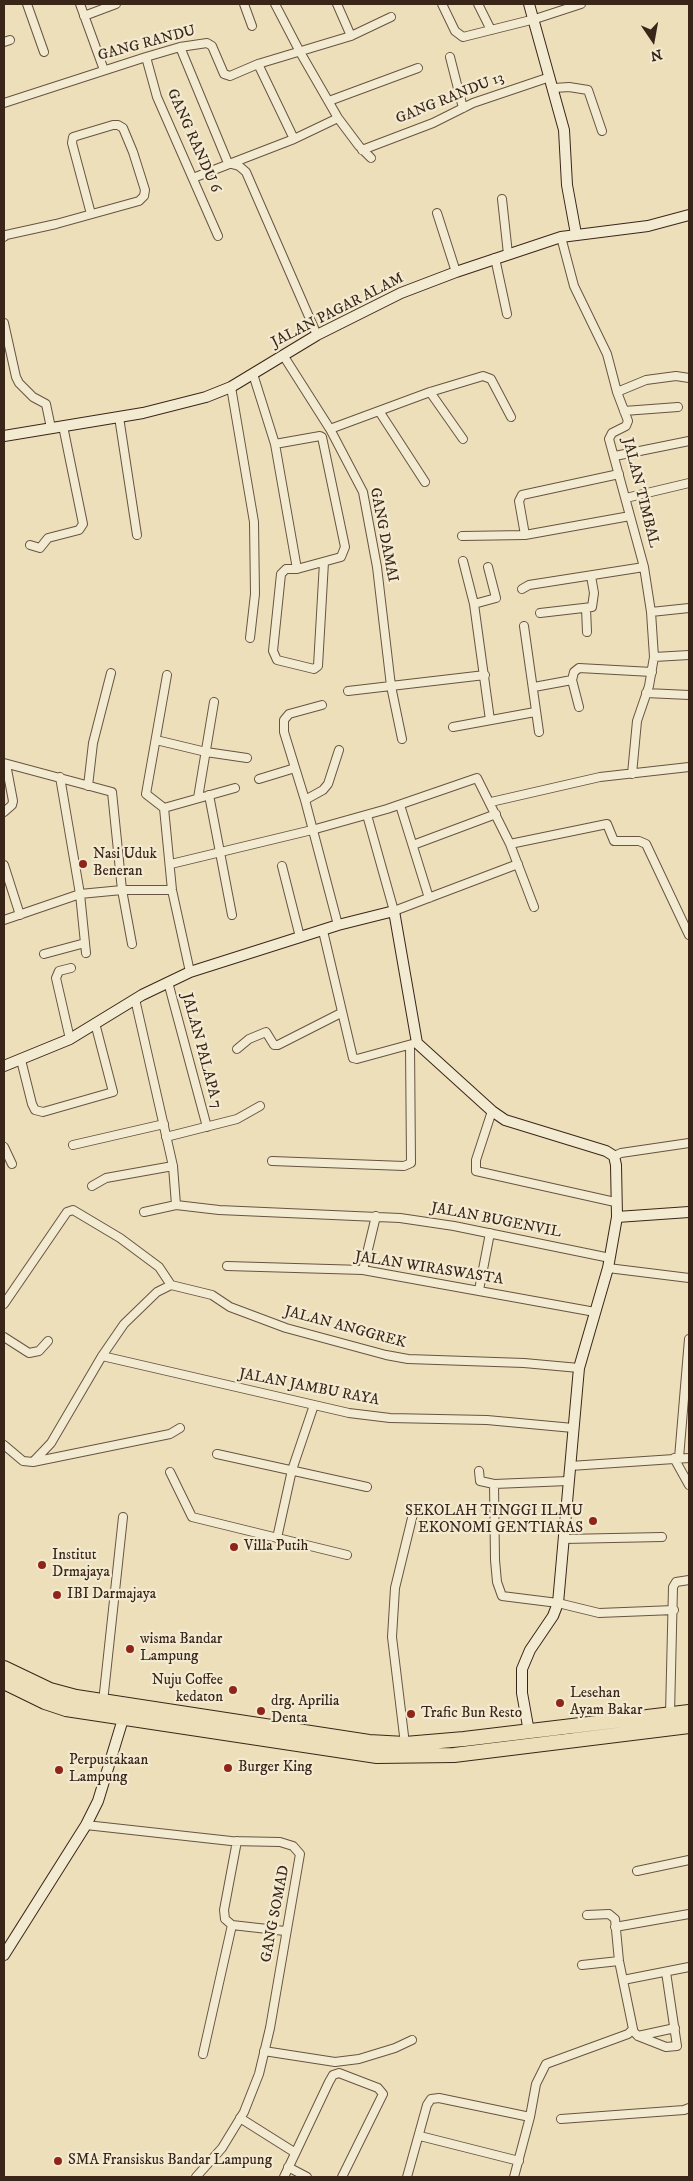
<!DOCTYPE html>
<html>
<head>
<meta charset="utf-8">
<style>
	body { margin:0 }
	#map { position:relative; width:693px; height:2181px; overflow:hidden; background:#eddfba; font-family:"IM FELL DW Pica",serif }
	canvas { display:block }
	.frame { position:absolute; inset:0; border:5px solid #3a2619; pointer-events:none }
	.north { position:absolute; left:628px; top:15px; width:50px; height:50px; -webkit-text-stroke:4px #f3ead2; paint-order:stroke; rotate:168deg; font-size:14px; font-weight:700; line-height:20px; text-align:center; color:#3a2619 }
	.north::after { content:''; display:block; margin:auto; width:18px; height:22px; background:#3a2619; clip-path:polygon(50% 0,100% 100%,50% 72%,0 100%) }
</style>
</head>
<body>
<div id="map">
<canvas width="693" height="2181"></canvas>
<div class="frame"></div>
<div class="north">N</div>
</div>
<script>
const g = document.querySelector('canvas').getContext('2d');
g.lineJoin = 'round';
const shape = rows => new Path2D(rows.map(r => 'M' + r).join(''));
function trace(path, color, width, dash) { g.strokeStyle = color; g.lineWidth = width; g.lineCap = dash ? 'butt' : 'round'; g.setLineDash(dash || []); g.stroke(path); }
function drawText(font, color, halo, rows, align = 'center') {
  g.font = font + ' "IM FELL DW Pica",serif'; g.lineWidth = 4.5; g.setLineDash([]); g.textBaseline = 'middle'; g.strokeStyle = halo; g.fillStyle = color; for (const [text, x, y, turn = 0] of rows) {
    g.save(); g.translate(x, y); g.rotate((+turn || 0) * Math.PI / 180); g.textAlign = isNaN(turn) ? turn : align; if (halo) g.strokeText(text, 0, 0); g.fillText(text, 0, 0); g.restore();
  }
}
const street = shape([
	[27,4,44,52],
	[80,4,104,70],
	[244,4,252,26],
	[275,4,300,52,338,118,359,146,371,158],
	[337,4,351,36],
	[442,4,455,31,463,37,535,19,581,4],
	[478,4,491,30],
	[84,16,116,4],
	[4,42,10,40],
	[180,47,228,163],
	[146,57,157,97,218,236],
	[450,57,463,108],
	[258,64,294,139],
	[554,88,569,87,588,90,602,131],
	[329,101,418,68],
	[4,103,146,57,180,47,207,43,212,46,224,74,230,76,258,64,351,36,391,17],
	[362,150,433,123,473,103,550,77],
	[228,163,239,166,246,172,317,335],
	[193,178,294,139,338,118],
	[502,199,508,254],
	[437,213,456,272],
	[4,237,6,235,56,224,139,201,144,196,145,190,133,152,123,128,118,125,113,125,73,137,72,143,91,214],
	[561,237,574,286,607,354,617,392,628,421,626,426,612,433,609,439,644,567,651,612,654,657,649,686,637,721,632,774],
	[495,258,507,314],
	[4,323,16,377,19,383,33,397,46,404,51,428],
	[283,355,330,429,363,492,377,567,391,686,402,739],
	[253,374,275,444,297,569,341,557,345,547,322,437,320,436,275,444],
	[231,387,254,522,255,594,250,638],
	[430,392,463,439],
	[617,392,646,380,676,376,689,378],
	[379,411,425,482],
	[624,411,678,407],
	[119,417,137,535],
	[330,429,430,392,483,376,491,379,511,417],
	[615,456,689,441],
	[626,498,689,483],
	[525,535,519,501,522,495,619,474],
	[462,536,525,535,630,516],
	[30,545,40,548,48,538,79,530,83,524,63,426],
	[463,561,474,604,490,720],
	[297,569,286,569,281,574,273,651,277,660,314,669,318,666,324,562],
	[522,589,529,585,644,567],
	[474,604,496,598,488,567],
	[586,608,587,632],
	[651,612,689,608],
	[540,613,592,607,594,593,591,576],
	[524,626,539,732],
	[654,657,689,655],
	[167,675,146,794,164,808,172,890,190,972],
	[534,687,572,680],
	[348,691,485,675],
	[646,693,689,695],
	[322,705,289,714,284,720,284,732,305,800,338,925],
	[579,707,572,680,574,672,579,668,652,672],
	[453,727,535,712],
	[156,740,206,752,247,758],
	[4,763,112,792,122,890,132,944],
	[60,777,80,894,86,953],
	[259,779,295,768],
	[88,786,93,743,111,673],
	[209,795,232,915],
	[198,798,214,702],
	[305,800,323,790,328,784,339,750],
	[491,802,600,777,689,767],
	[400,805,429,898],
	[164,808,235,788],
	[4,812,12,805,13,801,6,764],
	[367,815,394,911,518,864],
	[510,844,607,824,614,841,639,841,646,844,689,935],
	[413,845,496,814],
	[171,864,312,830,387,809,477,778,510,844,534,907],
	[4,865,20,915],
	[282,866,300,937],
	[4,920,80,894,122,890,172,890],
	[323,931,353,1058,357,1059,412,1044],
	[44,954,85,943],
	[168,982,207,1127],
	[135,999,173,1166,176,1205],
	[70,1039,56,978,59,971,71,968],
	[237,1049,249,1039,266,1032,274,1045,278,1045,341,1013],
	[21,1060,32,1104,35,1110,43,1112,113,1092,95,1023],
	[492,1111,476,1160,476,1171,615,1202],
	[166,1137,237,1119,260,1106],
	[73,1145,164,1124],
	[4,1147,12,1164],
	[614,1156,621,1153,689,1143],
	[272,1161,404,1166,411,1163,410,1045],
	[92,1186,106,1178,173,1166],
	[144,1212,176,1205,219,1210,400,1218,454,1226,610,1258],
	[227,1266,363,1270,595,1312],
	[608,1268,689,1278],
	[363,1270,376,1216],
	[479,1290,490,1233],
	[4,1304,67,1212,73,1210,120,1238,159,1267,171,1285],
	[4,1337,29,1353,39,1351,48,1341],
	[102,1356,349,1413,390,1418,487,1420,573,1428],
	[4,1445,23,1461,33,1462,51,1443,102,1356,124,1324,157,1292,171,1285,212,1295,230,1307,286,1328,386,1355,408,1359,524,1363,579,1368],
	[217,1454,367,1487],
	[674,1458,689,1485],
	[679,1458,689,1339],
	[33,1462,170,1434,180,1428],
	[570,1466,689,1458],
	[479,1471,480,1481,494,1484,568,1481],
	[170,1472,192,1517,347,1555],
	[494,1484,495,1560,497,1582,502,1596,558,1603,599,1613,674,1610],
	[277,1538,292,1470,314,1405],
	[564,1539,662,1537],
	[103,1702,123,1517],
	[670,1714,673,1587,676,1582,689,1580],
	[405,1744,392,1637,395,1588,413,1514],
	[86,1825,231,1841,280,1842,293,1846,300,1854,270,2028,259,2074,244,2112,222,2148,196,2177],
	[237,1841,224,1910,225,1919,232,1925,285,1931],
	[637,1871,689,1860],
	[615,1927,689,1914],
	[582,1965,619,1961],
	[623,1980,689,1967],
	[633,2031,638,2036,666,2047,677,2046,666,1972],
	[638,2036,675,2028],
	[264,2051,335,2062,359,2059,395,2048,412,2040],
	[203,2054,232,1925],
	[240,2118,294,2152],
	[561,2119,684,2110,689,2108],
	[420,2136,519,2161],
	[288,2167,307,2177],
	[284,2177,329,2082,333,2075,339,2073,378,2088,383,2094,342,2177],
	[407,2177,427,2105,431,2099,439,2098,530,2117],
	[514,2177,530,2117,536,2084,546,2064,628,2034,633,2029,619,1961,615,1919,609,1914,587,1915]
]);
const secondary = shape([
	[529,4,564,130,567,185,576,234],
	[4,436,143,413,206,397,231,387,317,335,401,293,456,272,561,237,648,226,689,215],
	[4,1066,70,1039,142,995,190,972,338,925,394,911,417,1043,492,1111,505,1120,606,1151,614,1156,616,1165,617,1217,608,1268,579,1368,558,1603,553,1616,530,1650,522,1669,522,1693,529,1732],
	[617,1217,689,1212],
	[4,1955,86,1825,98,1801,123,1719]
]);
const highway = shape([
	[4,1668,50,1690,76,1697,369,1742,405,1744,464,1739,689,1712],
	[4,1682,45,1702,66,1709,377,1756,454,1755,689,1726]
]);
const markers = [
	[83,864,5,"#8f2418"],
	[593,1521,5,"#8f2418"],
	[234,1547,5,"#8f2418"],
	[42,1565,5,"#8f2418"],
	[57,1595,5,"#8f2418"],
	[130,1649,5,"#8f2418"],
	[233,1690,5,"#8f2418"],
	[560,1703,5,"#8f2418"],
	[261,1711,5,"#8f2418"],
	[411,1714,5,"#8f2418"],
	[228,1768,5,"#8f2418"],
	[59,1770,5,"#8f2418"],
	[58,2161,5,"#8f2418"]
];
const streetNames = [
	["GANG RANDU",147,44,-15],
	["GANG RANDU 13",450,99,-22],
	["GANG RANDU 6",193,141,66],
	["JALAN PAGAR ALAM",338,311,-27],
	["JALAN TIMBAL",640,493,76],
	["GANG DAMAI",383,535,79],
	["JALAN PALAPA 7",201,1051,75],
	["JALAN BUGENVIL",496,1221,11],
	["JALAN WIRASWASTA",429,1269,9],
	["JALAN ANGGREK",345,1328,15],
	["JALAN JAMBU RAYA",309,1388,11],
	["GANG SOMAD",276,1914,-79]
];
const poiNames = [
	["Nasi Uduk",93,855],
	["Beneran",93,872],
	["SEKOLAH TINGGI ILMU",583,1512,"right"],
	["EKONOMI GENTIARAS",583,1529,"right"],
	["Villa Putih",244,1547],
	["Institut",52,1556],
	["Drmajaya",52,1573],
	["IBI Darmajaya",67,1595],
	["wisma Bandar",140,1640],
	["Lampung",140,1657],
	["Nuju Coffee",223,1681,"right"],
	["kedaton",223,1698,"right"],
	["Lesehan",570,1694],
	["Ayam Bakar",570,1711],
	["drg. Aprilia",271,1702],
	["Denta",271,1719],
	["Trafic Bun Resto",421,1714],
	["Perpustakaan",69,1761],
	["Lampung",69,1778],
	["Burger King",238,1768],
	["SMA Fransiskus Bandar Lampung",68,2161]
];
trace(street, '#675441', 10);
trace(secondary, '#3a2619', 12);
trace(highway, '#3a2619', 16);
trace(street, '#f3ead2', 8);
trace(secondary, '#f3ead2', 10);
trace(highway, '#eddfba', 14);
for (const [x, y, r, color] of markers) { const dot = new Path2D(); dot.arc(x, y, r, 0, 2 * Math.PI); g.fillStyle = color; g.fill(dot); trace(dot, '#f3ead2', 2); }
drawText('15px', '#3a2619', '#f3ead2', streetNames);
drawText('15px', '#3a2619', '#f3ead2', poiNames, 'left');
</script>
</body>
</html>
